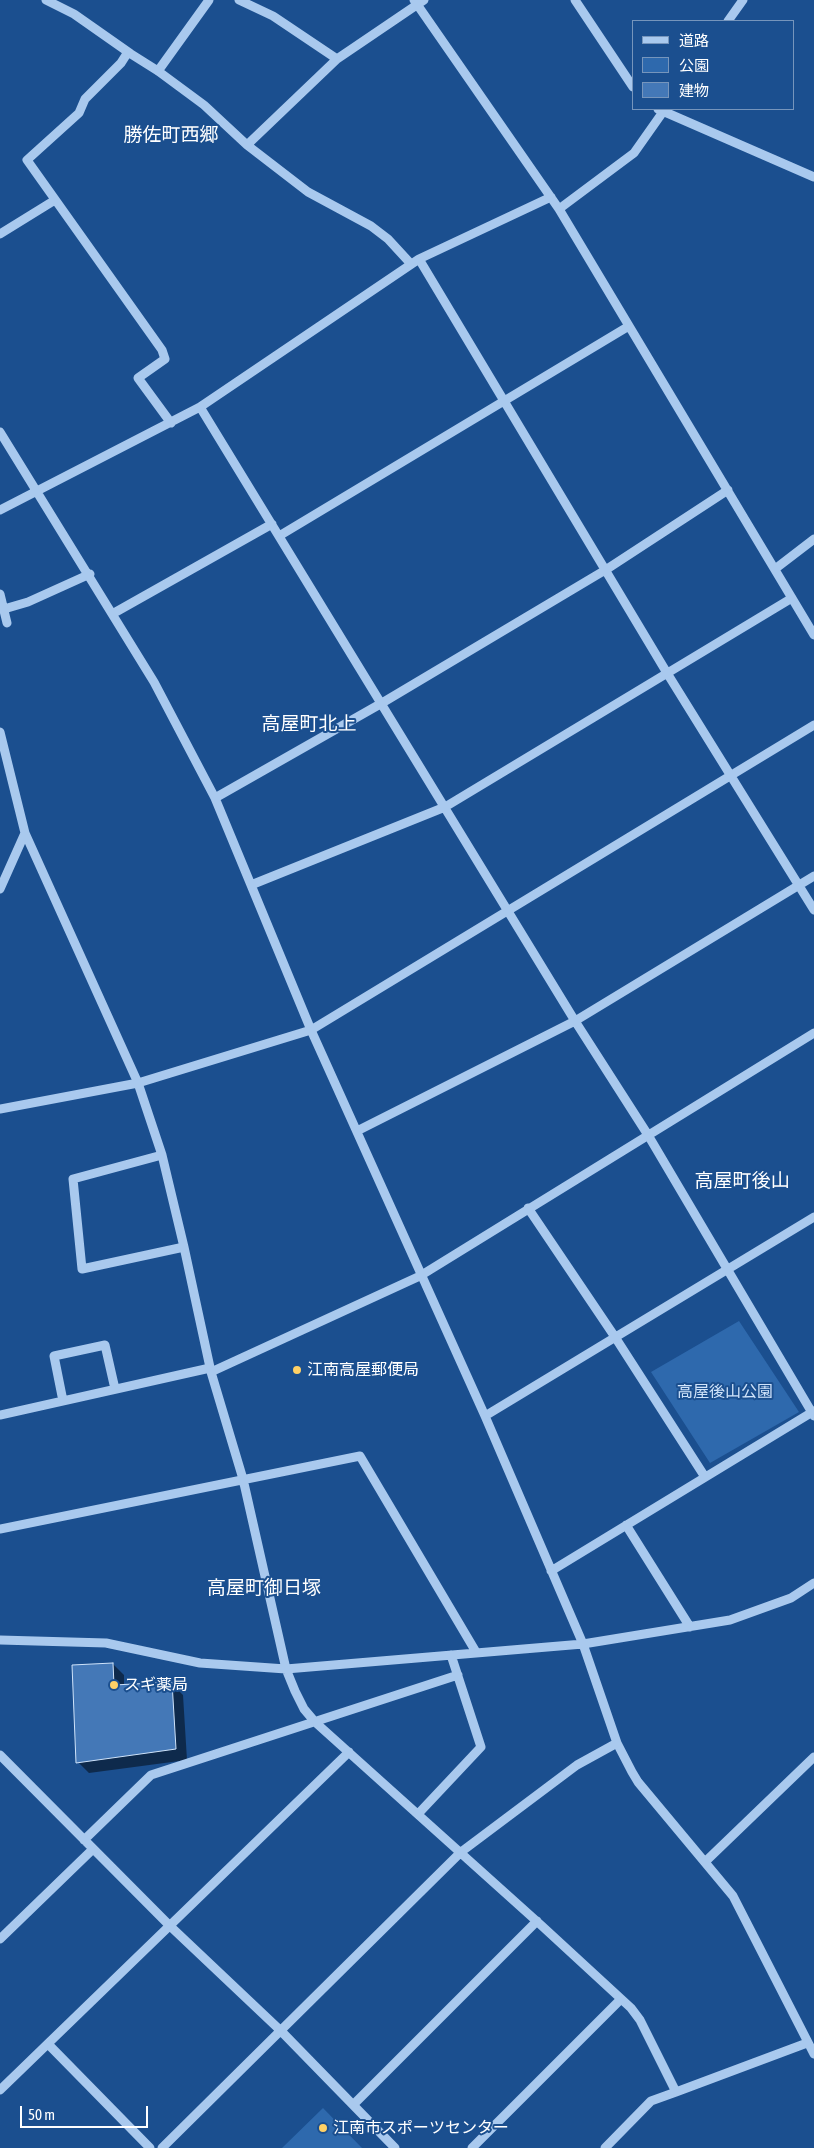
<!DOCTYPE html>
<html>
<head>
<meta charset="utf-8">
<style>
	body { margin:0 }
	#map { position:relative; width:814px; height:2148px; overflow:hidden; background:#1b4f8f; font-family:"Asap Condensed","Noto Sans JP",sans-serif }
	canvas { display:block }
	.legend { position:absolute; left:632px; top:20px; width:162px; height:90px; box-sizing:border-box; background:#1b4f8f; border:1px solid #7695bc; margin:0; padding:6px 9px; list-style:none; font-size:15px; color:#fff }
	.legend li { display:flex; align-items:center; gap:10px; height:25px }
	.legend b { width:25px; border:1px solid #7695bc }
	.scale { position:absolute; left:20px; top:2106px; width:128px; height:22px; box-sizing:border-box; border:2px solid #fff; border-top:0; padding-left:6px; font-size:15px; line-height:18px; white-space:nowrap; color:#fff; -webkit-text-stroke:4px #1b4f8f; paint-order:stroke }
</style>
</head>
<body>
<div id="map">
<canvas width="814" height="2148"></canvas>
<ul class="legend">
<li><b style="height:6px;background:#a9c9ee"></b>道路</li>
<li><b style="height:14px;background:#2e69ad"></b>公園</li>
<li><b style="height:14px;background:#4478b7"></b>建物</li>
</ul>
<div class="scale">50 m</div>
</div>
<script>
const g = document.querySelector('canvas').getContext('2d');
g.lineJoin = 'round';
function fill(path, color) { g.fillStyle = color; g.fill(path, 'evenodd'); }
const shape = rows => new Path2D(rows.map(r => 'M' + r).join(''));
function trace(path, color, width, dash) { g.strokeStyle = color; g.lineWidth = width; g.lineCap = dash ? 'butt' : 'round'; g.setLineDash(dash || []); g.stroke(path); }
function drawText(font, color, halo, rows, align = 'center') {
  g.font = font + ' "Asap Condensed","Noto Sans JP",sans-serif'; g.lineWidth = 4; g.setLineDash([]); g.textBaseline = 'middle'; g.strokeStyle = halo; g.fillStyle = color; for (const [text, x, y, turn = 0] of rows) {
    g.save(); g.translate(x, y); g.rotate((+turn || 0) * Math.PI / 180); g.textAlign = isNaN(turn) ? turn : align; if (halo) g.strokeText(text, 0, 0); g.fillText(text, 0, 0); g.restore();
  }
}
const green = shape([
	[739,1321,799,1412,710,1463,651,1372],
	[323,2108,362,2148,282,2148]
]);
const shadow = shape([
	[113,1664,124,1675,124,1686,172,1684,183,1695,187,1760,89,1773,78,1762]
]);
const building = shape([
	[113,1663,114,1685,172,1682,176,1749,76,1763,72,1665,113,1663]
]);
const minor = shape([
	[46,0,74,14,131,54,158,71,204,105,247,145,308,192,371,226,388,239,411,264],
	[239,0,273,16,337,59],
	[414,0,559,209,814,635],
	[575,0,633,87],
	[728,21,743,0],
	[128,52,121,63,85,99,79,113,27,160,162,350,165,359,138,378,171,423],
	[158,71,209,0],
	[658,109,814,177],
	[247,145,337,59,424,0],
	[559,209,634,153,665,109],
	[0,234,55,200],
	[419,259,667,673,814,910],
	[200,407,575,1021,648,1135,814,1416],
	[0,432,154,682,215,798,311,1030,485,1416,583,1644,617,1743,632,1772,638,1782,733,1896,814,2054],
	[0,510,200,407,419,259,551,197],
	[279,536,629,326],
	[775,569,814,539],
	[0,594,7,623],
	[4,609,28,602,90,574],
	[114,613,272,524],
	[0,732,25,833,0,889],
	[215,798,382,703,607,569,728,490],
	[25,833,138,1083,162,1155,184,1247,211,1372,243,1479,286,1669,295,1691,304,1709,315,1722,542,1926,631,2008,640,2020,676,2092,651,2101,605,2148],
	[251,885,445,807,792,598],
	[0,1109,138,1083,311,1030,814,725],
	[357,1131,575,1021,814,876],
	[162,1155,73,1179,82,1269,184,1247],
	[528,1208,615,1337,705,1477],
	[211,1372,420,1276,814,1033],
	[63,1401,54,1356,105,1345,115,1389],
	[0,1415,210,1368],
	[485,1416,814,1217],
	[626,1525,690,1627],
	[0,1529,360,1456,476,1652],
	[551,1571,814,1411],
	[0,1640,106,1643,200,1663,286,1669,583,1644,730,1620,791,1598,814,1583],
	[0,1755,170,1926,281,2031,395,2148],
	[418,1814,481,1747,451,1655],
	[84,1840,151,1775,458,1675],
	[706,1861,814,1757],
	[0,1939,93,1849],
	[48,2044,150,2148],
	[0,2090,349,1752],
	[676,2092,807,2043],
	[354,2104,537,1921],
	[162,2148,461,1852,577,1765,617,1743],
	[472,2148,621,1999]
]);
const markers = [
	[297,1370,5,"#ffd166"],
	[114,1685,5,"#ffd166"],
	[323,2128,5,"#ffd166"]
];
const poiNames = [
	["江南高屋郵便局",307,1370],
	["スギ薬局",124,1685],
	["江南市スポーツセンター",333,2128]
];
const parkNames = [
	["高屋後山公園",725,1392]
];
const quarterNames = [
	["勝佐町西郷",171,135],
	["高屋町北上",309,724],
	["高屋町後山",742,1181],
	["高屋町御日塚",264,1588]
];
fill(green, '#2e69ad');
fill(shadow, '#0007');
fill(building, '#4478b7');
trace(building, '#cfe3fa', 1);
trace(minor, '#a9c9ee', 9);
for (const [x, y, r, color] of markers) { const dot = new Path2D(); dot.arc(x, y, r, 0, 2 * Math.PI); g.fillStyle = color; g.fill(dot); trace(dot, '#1b4f8f', 2); }
drawText('16px', '#fff', '#1b4f8f', poiNames, 'left');
drawText('16px', '#cfe3fa', '#1b4f8f', parkNames);
drawText('19px', '#fff', '#1b4f8f', quarterNames);
</script>
</body>
</html>
